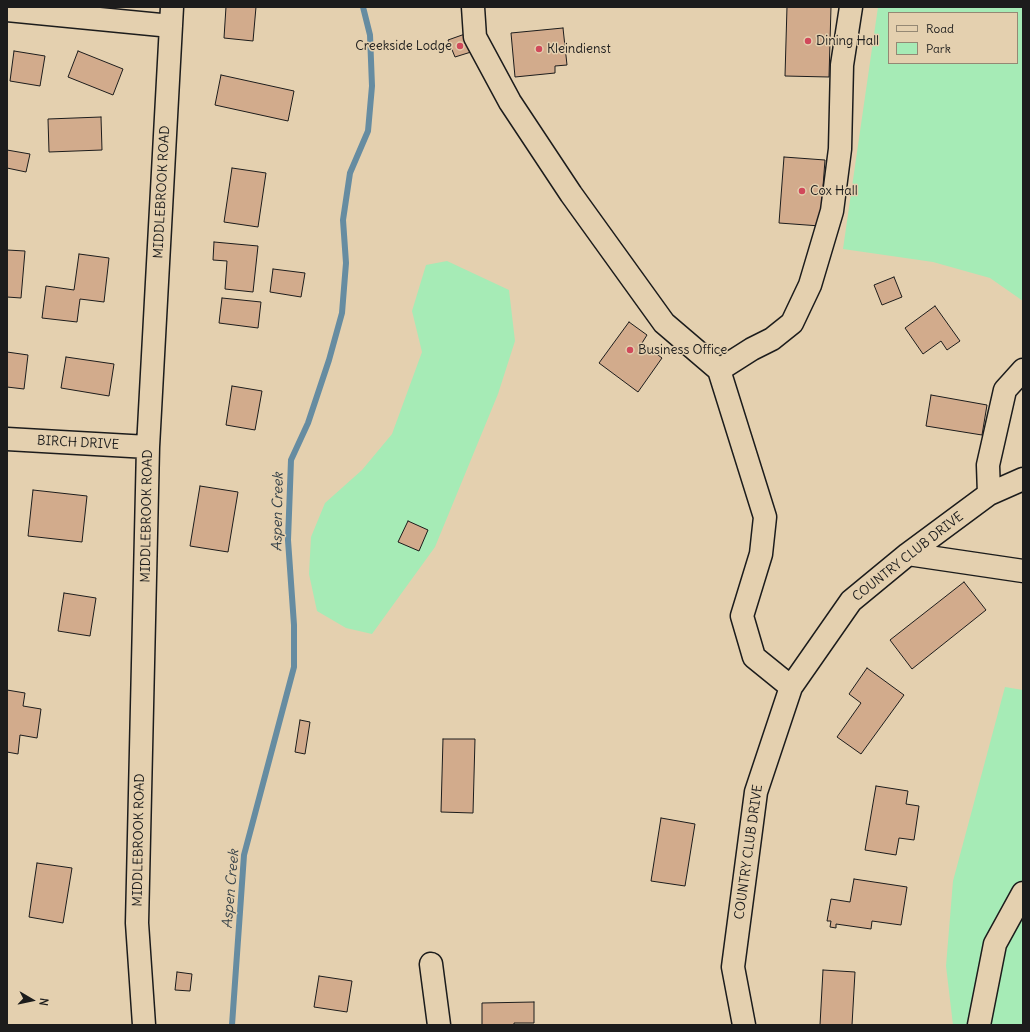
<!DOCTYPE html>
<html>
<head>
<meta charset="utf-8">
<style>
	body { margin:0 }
	#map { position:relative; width:1030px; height:1032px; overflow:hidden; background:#e4d0af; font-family:Delius,sans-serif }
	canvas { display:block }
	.frame { position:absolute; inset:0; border:8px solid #1c1c1c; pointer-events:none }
	.legend { position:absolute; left:888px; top:12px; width:130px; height:52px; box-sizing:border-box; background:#e4d0af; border:1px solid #948874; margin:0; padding:5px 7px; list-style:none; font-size:12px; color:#1c1c1c }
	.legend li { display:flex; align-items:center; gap:8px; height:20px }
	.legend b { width:20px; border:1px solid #948874 }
	.north { position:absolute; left:12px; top:980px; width:40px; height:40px; -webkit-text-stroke:3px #e4d0af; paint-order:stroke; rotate:99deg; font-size:11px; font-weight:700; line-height:16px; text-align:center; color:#1c1c1c }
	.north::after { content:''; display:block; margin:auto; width:14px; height:18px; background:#1c1c1c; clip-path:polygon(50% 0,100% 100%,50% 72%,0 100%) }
</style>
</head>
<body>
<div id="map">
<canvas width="1030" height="1032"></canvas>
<div class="frame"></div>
<ul class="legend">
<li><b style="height:5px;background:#e4d0af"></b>Road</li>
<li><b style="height:11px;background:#a6ebb6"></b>Park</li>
</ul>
<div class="north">N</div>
</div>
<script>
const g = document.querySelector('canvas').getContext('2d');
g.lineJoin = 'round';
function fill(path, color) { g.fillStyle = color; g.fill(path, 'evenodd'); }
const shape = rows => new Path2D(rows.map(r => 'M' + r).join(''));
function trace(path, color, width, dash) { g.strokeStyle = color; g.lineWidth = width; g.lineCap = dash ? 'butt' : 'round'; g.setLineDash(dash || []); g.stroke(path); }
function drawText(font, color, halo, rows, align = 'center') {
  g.font = font + ' Delius,sans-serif'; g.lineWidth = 3; g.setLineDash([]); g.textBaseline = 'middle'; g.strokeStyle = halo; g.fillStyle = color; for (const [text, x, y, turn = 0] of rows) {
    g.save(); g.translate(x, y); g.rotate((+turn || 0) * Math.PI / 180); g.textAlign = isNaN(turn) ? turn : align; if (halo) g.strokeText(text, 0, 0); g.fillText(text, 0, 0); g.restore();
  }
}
const green = shape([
	[878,7,1023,7,1023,301,990,278,933,262,843,249],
	[889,13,1017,13,1017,63,889,63],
	[447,261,509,290,515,341,498,394,435,547,372,634,346,628,317,611,309,574,311,537,325,503,362,470,392,434,422,352,412,311,426,265],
	[1005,687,1023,690,1023,1025,953,1025,946,966,953,881]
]);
const stream = shape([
	[232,1025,244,855,294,667,294,625,288,540,291,460,308,423,329,360,342,313,346,263,343,220,350,173,368,131,372,86,370,35,363,7]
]);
const building = shape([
	[226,7,256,7,253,41,224,38,226,7],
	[787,7,831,7,829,77,785,76,787,7],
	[563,28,567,65,555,66,555,73,515,77,511,33,563,28],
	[465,34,471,52,455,57,448,40,465,34],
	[14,51,45,56,40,86,10,81,14,51],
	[78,51,123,69,113,95,68,77,78,51],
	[221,75,294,91,288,121,215,105,221,75],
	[101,117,102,150,49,152,48,119,101,117],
	[7,150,30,154,26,172,7,168,7,150],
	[784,157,825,160,820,226,779,223,784,157],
	[232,168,266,173,258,227,224,222,232,168],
	[214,242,258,246,253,292,225,289,227,261,213,260,214,242],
	[7,250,25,251,21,298,7,297,7,250],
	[79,254,109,258,104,302,80,299,77,322,42,318,46,286,74,290,79,254],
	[273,269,305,273,301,297,270,292,273,269],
	[894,277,902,297,882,305,874,285,894,277],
	[222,298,261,302,258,328,219,323,222,298],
	[935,306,960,341,947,350,941,341,923,354,905,328,935,306],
	[629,322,647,335,642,343,662,358,638,392,599,363,629,322],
	[7,352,28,355,24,389,7,387,7,352],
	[66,357,114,364,109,396,61,388,66,357],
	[232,386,262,391,255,430,226,425,232,386],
	[931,395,987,405,982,435,926,426,931,395],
	[200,486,238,492,228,552,190,546,200,486],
	[33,490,87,496,82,542,28,536,33,490],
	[408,521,428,530,419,551,398,542,408,521],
	[964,582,986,610,912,669,890,640,964,582],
	[64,593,96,598,90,636,58,631,64,593],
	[867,668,904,695,861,754,837,737,861,703,849,694,867,668],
	[7,690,25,693,23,706,41,709,37,738,20,735,18,754,7,752,7,690],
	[300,720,310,722,305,754,295,752,300,720],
	[443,739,475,739,473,813,441,812,443,739],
	[876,786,908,791,906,804,919,806,914,840,899,838,896,855,865,850,876,786],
	[661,818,695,824,685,886,651,881,661,818],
	[37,863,72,868,63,923,29,917,37,863],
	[854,879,907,887,901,925,872,921,871,929,836,924,836,928,830,927,831,921,827,921,831,899,850,902,854,879],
	[823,970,855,972,852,1025,820,1025,823,970],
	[177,972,192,974,190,991,175,990,177,972],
	[319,976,352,981,347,1012,314,1007,319,976],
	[534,1002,534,1023,514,1023,514,1025,482,1025,482,1003,534,1002]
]);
const minor = shape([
	[473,7,475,37,510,102,571,194,664,323,719,370,765,517,761,554,742,616,754,657,791,687],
	[7,10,171,26],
	[719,370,752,349,772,339,792,323,810,285,832,211,840,149,842,65,851,7],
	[7,439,148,447],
	[989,494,988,465,1005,390,1023,370],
	[908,554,1023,571],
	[431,964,439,1025],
	[144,1025,137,923,148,447,172,7],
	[744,1025,733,967,756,792,791,687,851,601,908,554,989,494,1023,479],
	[979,1025,995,944,1023,893]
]);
const markers = [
	[808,41,4,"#d1495b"],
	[460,46,4,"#d1495b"],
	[539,49,4,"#d1495b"],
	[802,191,4,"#d1495b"],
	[630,350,4,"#d1495b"]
];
const poiNames = [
	["Dining Hall",816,41],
	["Creekside Lodge",452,46,"right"],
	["Kleindienst",547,49],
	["Cox Hall",810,191],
	["Business Office",638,350]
];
const streetNames = [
	["MIDDLEBROOK ROAD",162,192,-87],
	["BIRCH DRIVE",78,443,3],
	["MIDDLEBROOK ROAD",147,516,-89],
	["COUNTRY CLUB DRIVE",908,557,-38],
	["MIDDLEBROOK ROAD",139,840,-89],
	["COUNTRY CLUB DRIVE",749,852,-82]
];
const waterNames = [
	["Aspen Creek",278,512,-89],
	["Aspen Creek",231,889,-85]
];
fill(green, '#a6ebb6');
trace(stream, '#668ca1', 6);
fill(building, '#d2ab8c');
trace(building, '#1c1c1c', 1);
trace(minor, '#1c1c1c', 25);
trace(minor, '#e4d0af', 22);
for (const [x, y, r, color] of markers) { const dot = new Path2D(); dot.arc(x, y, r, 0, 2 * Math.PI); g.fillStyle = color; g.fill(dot); trace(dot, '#e4d0af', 1.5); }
drawText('13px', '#1c1c1c', '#e4d0af', poiNames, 'left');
drawText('13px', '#1c1c1c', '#e4d0af', streetNames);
drawText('italic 14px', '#354148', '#e4d0af', waterNames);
</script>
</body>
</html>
